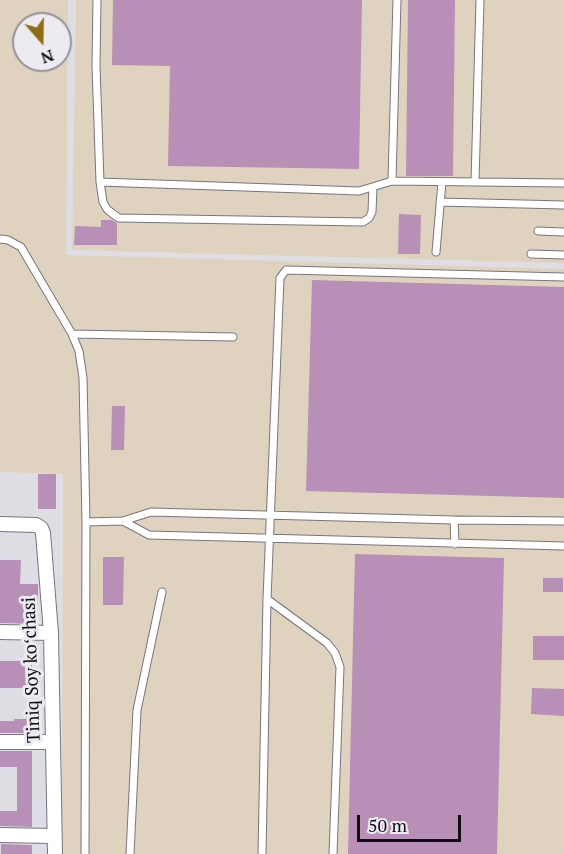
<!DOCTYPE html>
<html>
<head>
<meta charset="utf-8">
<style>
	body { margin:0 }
	#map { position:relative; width:564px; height:854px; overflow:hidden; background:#dfdde4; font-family:"PT Serif",serif }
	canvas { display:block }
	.north { position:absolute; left:12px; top:12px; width:60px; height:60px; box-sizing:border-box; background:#edeaf1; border:2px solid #949297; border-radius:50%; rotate:160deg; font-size:16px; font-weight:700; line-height:24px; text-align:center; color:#0f0e10 }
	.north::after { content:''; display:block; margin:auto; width:21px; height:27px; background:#8e6d11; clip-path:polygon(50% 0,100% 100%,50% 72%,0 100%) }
	.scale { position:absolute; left:357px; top:815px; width:104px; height:27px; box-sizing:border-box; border:3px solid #0f0e10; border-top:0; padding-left:8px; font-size:18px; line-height:21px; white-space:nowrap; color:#0f0e10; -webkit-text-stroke:4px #edeaf1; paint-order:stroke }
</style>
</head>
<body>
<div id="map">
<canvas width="564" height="854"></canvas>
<div class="north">N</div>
<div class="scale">50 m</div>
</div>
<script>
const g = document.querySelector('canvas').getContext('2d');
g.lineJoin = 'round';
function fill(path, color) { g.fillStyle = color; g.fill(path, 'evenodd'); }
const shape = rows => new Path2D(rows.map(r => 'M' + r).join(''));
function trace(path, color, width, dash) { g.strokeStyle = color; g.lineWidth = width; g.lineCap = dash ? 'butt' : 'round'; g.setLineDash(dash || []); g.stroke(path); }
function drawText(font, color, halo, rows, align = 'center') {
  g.font = font + ' "PT Serif",serif'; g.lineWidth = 6; g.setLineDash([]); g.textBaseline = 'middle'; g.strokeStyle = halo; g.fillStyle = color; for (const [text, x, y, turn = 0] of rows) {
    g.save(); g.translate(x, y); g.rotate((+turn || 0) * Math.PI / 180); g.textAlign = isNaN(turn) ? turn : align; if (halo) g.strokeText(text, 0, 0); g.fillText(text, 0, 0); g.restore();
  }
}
const industrial = shape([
	[0,0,68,0,66,255,564,269,564,854,62,854,63,474,0,472],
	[24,24,60,24,60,60,24,60],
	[76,0,564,0,564,263,72,250]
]);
const building = shape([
	[113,0,362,0,359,169,168,166,170,66,112,65],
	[408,0,455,0,453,176,406,176],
	[399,214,421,215,420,254,398,254],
	[101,220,112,220,117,223,117,245,74,245,75,226,101,227],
	[312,280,564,287,564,498,306,491],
	[112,406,125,406,124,450,111,450],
	[38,474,56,474,56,509,38,509],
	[355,554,504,558,497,854,348,854],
	[103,557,124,557,123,605,103,605],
	[0,560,21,560,20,584,38,584,38,624,0,623],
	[543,578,563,578,563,592,543,592],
	[533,636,564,636,564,660,533,660],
	[0,661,32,661,32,688,0,688],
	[532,688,564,689,564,716,531,714],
	[14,719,34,719,33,731,32,731,32,733,0,733,0,721,14,721],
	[0,751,32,751,32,827,0,826,0,811,17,811,17,767,0,767],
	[1,844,32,845,32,854,1,854]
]);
const service = shape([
	[97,0,96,66,100,182,103,202,107,209,113,214,119,218,363,222,369,218,372,212,373,187],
	[397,0,392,181,564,183],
	[100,182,359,191,392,181],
	[475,182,480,0],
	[440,202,564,205],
	[538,231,564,232],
	[0,239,8,240,21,247,72,334,79,351,83,378,86,522,85,854],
	[436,252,442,182],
	[531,254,564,255],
	[72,334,233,337],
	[454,520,455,544],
	[123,521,149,535,564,546],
	[86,522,123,521,151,512,454,520,564,521],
	[267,599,327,643,335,653,340,667,333,854],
	[130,854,137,710,162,592],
	[262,854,267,599,280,278,286,270,564,277]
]);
const minor = shape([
	[0,524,36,525,41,528,43,533,51,633,55,854],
	[0,632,51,633],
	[0,742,53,742],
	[0,835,54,836]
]);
const streetNames = [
	["Tiniq Soy koʻchasi",32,670,-92]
];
fill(industrial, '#dfd3bf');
fill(building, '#b78fb7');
trace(service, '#78757c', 9);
trace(minor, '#78757c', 16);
trace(service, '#fff', 7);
trace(minor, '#fff', 14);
drawText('18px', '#0f0e10', '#edeaf1', streetNames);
</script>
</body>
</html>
